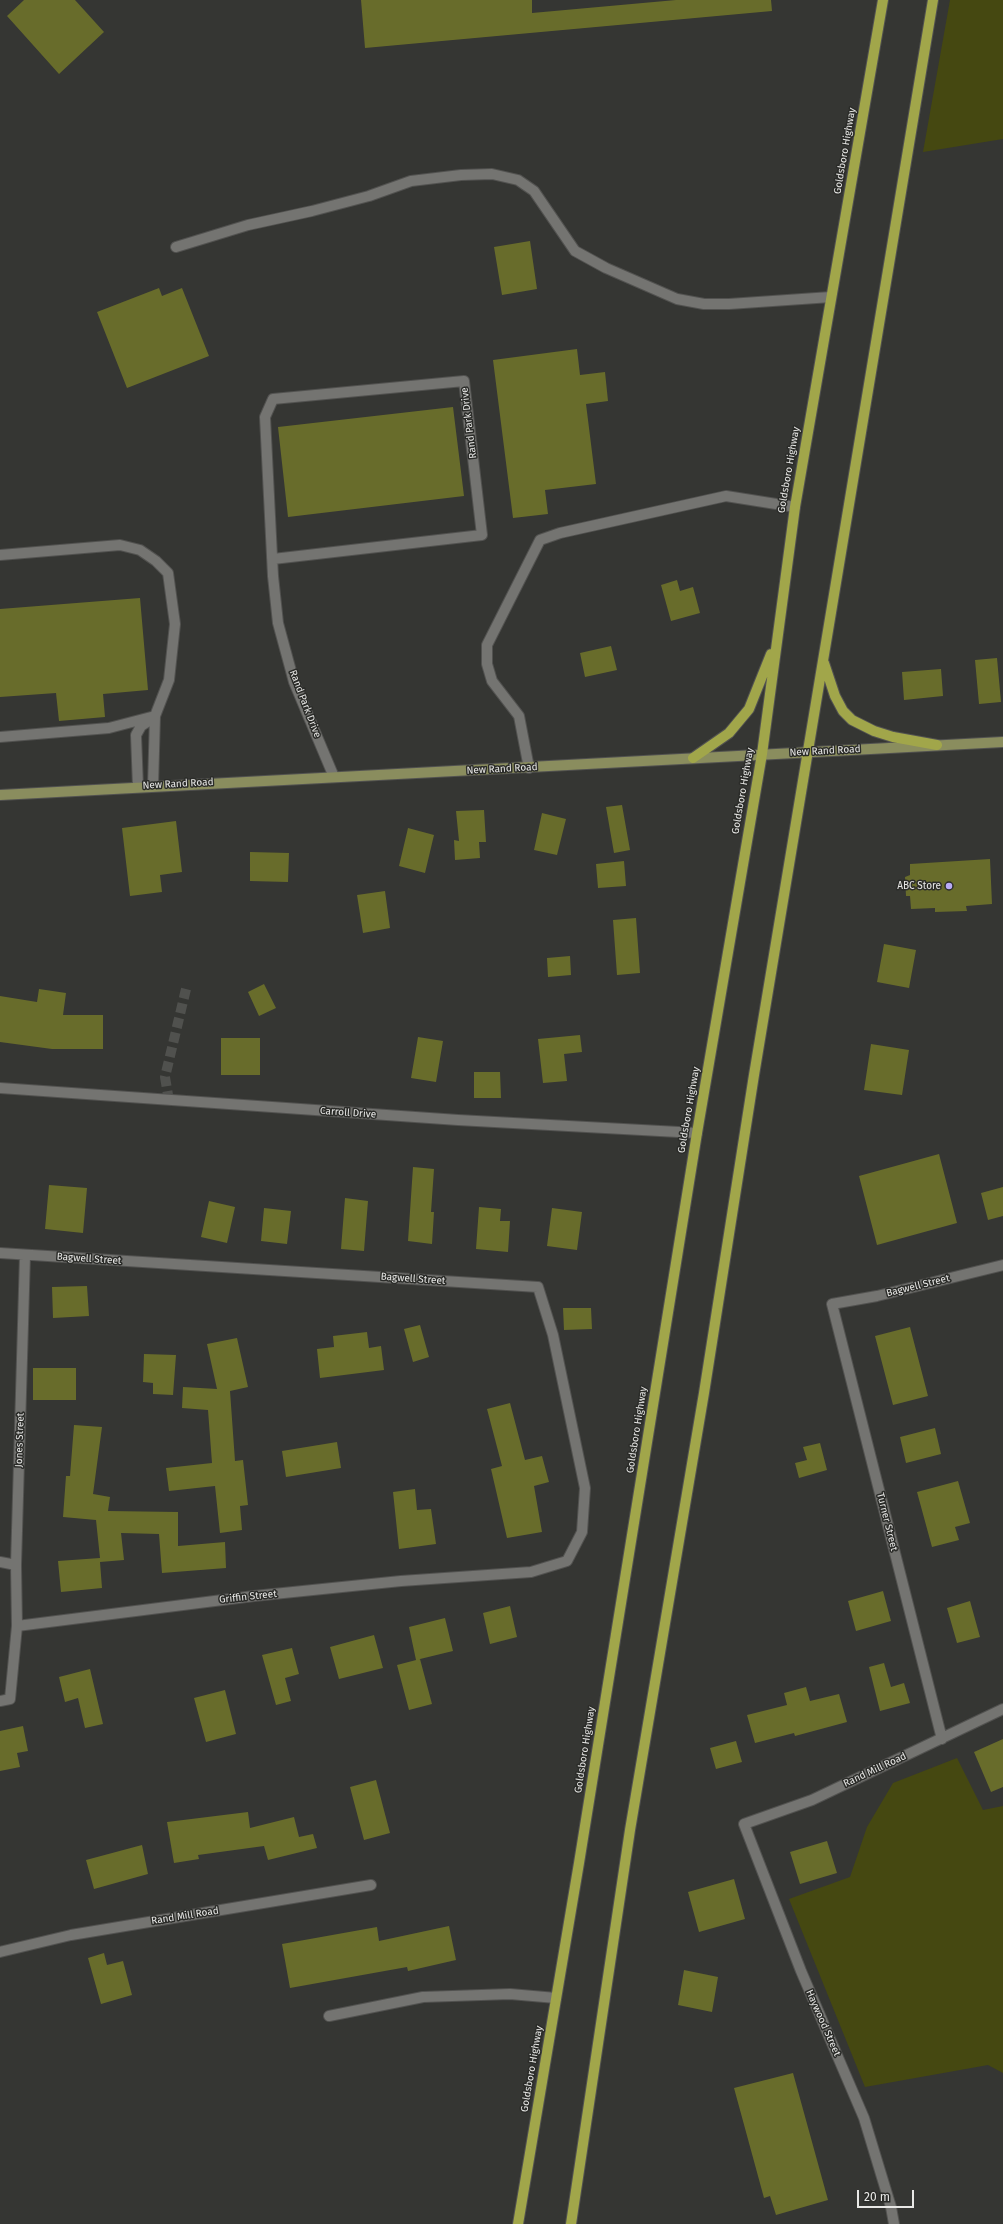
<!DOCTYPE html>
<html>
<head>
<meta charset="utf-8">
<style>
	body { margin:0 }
	#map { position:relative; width:1003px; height:2224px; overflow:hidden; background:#353633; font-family:"Fira Sans",sans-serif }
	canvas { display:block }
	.scale { position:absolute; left:857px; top:2190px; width:57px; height:18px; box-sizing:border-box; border:2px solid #e8e8e6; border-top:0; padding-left:5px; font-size:12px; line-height:14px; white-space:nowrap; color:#e8e8e6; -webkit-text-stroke:3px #2b2c29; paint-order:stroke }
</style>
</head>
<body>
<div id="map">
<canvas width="1003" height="2224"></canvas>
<div class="scale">20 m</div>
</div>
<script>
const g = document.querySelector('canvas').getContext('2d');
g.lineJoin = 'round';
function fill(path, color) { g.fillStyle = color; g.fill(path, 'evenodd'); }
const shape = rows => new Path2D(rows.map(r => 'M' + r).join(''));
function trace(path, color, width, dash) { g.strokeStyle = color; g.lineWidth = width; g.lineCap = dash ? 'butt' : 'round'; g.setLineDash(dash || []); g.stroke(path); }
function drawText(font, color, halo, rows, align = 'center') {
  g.font = font + ' "Fira Sans",sans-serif'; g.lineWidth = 3; g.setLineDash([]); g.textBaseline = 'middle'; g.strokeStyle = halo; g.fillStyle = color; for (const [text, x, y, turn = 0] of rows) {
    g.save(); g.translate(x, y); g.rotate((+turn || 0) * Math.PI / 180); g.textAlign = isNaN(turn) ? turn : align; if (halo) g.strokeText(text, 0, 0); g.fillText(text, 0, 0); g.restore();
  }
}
const green = shape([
	[950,0,1003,0,1003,139,923,152],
	[957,1758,983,1810,1003,1806,1003,2073,988,2065,865,2087,789,1899,850,1877,867,1827,893,1783]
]);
const building = shape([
	[24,0,75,0,104,32,59,74,7,16],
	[361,0,532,0,532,13,676,0,771,0,772,11,365,48],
	[530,241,537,289,502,295,494,247],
	[159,288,162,296,182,288,209,356,127,388,97,312],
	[577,349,580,375,605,372,608,401,586,404,596,484,545,490,548,514,513,518,493,360],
	[453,407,464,496,288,517,278,427],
	[677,580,680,591,693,587,700,613,671,621,661,585],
	[140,598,148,690,103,694,105,717,59,721,56,693,0,697,0,609],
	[611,646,617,670,585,677,580,653],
	[997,658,1001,702,979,704,975,660],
	[941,669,943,696,904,700,902,672],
	[622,805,630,850,614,853,606,807],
	[484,810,486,842,479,842,480,858,455,860,454,840,459,841,456,811],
	[542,813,566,819,557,855,534,850],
	[176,821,182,872,160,875,162,892,130,896,122,828],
	[408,828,434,835,425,873,399,866],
	[250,852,289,853,288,882,250,881],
	[990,859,992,904,966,906,967,911,935,912,935,908,911,909,910,896,906,896,905,877,910,875,910,864],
	[624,861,626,886,598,888,596,864],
	[385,891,390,928,363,933,357,895],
	[636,918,640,973,617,975,613,920],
	[884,944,916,950,909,988,877,982],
	[570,956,571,975,548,977,547,958],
	[264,984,276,1008,259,1016,248,992],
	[39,989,66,993,63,1015,103,1015,103,1049,52,1049,0,1042,0,996,37,1002],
	[580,1035,582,1052,564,1054,567,1081,543,1083,538,1039],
	[418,1037,443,1041,436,1082,411,1078],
	[221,1038,260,1038,260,1075,221,1075],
	[871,1044,909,1050,902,1095,864,1090],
	[474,1072,500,1072,501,1098,474,1098],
	[939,1154,957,1223,877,1245,859,1176],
	[413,1167,434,1169,431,1212,434,1212,432,1244,408,1241],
	[49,1185,87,1188,83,1233,45,1229],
	[1003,1187,1003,1216,988,1220,981,1193],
	[345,1198,368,1201,364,1251,341,1249],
	[209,1201,235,1207,227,1243,201,1237],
	[479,1207,501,1209,500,1221,510,1221,508,1252,476,1249],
	[264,1208,291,1211,287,1244,261,1241],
	[552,1208,582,1212,577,1250,547,1246],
	[87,1286,89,1316,53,1318,52,1287],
	[563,1308,591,1308,592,1329,564,1330],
	[420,1325,429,1357,413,1362,404,1329],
	[910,1327,928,1396,893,1405,875,1336],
	[367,1332,369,1348,381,1346,384,1370,320,1378,317,1349,334,1347,333,1336],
	[237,1338,248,1387,230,1391,235,1461,243,1460,248,1505,240,1506,242,1530,220,1533,215,1486,169,1491,166,1468,212,1463,208,1410,182,1408,183,1387,217,1389,207,1344],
	[144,1354,176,1355,173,1395,153,1394,153,1383,143,1382],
	[33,1368,76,1368,76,1400,33,1400],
	[510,1403,525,1460,542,1456,549,1482,534,1486,542,1532,507,1538,491,1469,502,1466,487,1409],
	[74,1425,102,1427,93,1494,110,1497,108,1511,178,1512,178,1546,225,1542,226,1568,162,1573,159,1534,121,1533,124,1560,100,1562,102,1588,61,1592,58,1561,100,1558,96,1520,63,1517,66,1476,70,1476],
	[935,1428,941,1454,906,1463,900,1437],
	[337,1442,341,1468,286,1477,282,1451],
	[820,1443,827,1470,799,1478,795,1463,807,1460,803,1447],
	[958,1481,970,1523,955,1527,959,1540,932,1547,917,1492],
	[415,1489,417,1510,431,1509,436,1544,399,1549,393,1492],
	[883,1591,891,1621,856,1631,848,1601],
	[970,1601,980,1637,957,1643,947,1608],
	[510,1606,517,1637,490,1644,483,1613],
	[445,1618,453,1651,416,1660,409,1627],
	[374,1635,383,1668,339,1679,330,1647],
	[292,1648,299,1674,285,1678,291,1701,276,1705,262,1655],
	[420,1659,432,1704,409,1710,397,1665],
	[884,1663,891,1687,904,1683,910,1703,880,1711,869,1667],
	[90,1669,103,1724,85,1728,78,1698,65,1702,59,1677],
	[806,1687,810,1701,839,1694,847,1722,795,1736,794,1733,755,1743,747,1715,787,1705,784,1693],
	[225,1690,236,1734,206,1742,194,1698],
	[23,1726,28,1751,17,1753,20,1767,0,1771,0,1731],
	[1003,1739,1003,1787,991,1792,974,1752],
	[736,1741,742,1762,716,1769,710,1748],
	[376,1780,390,1833,364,1840,350,1787],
	[248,1812,250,1828,294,1817,299,1837,313,1834,317,1848,268,1860,264,1846,198,1855,199,1859,174,1863,167,1822],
	[827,1841,837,1873,800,1884,790,1852],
	[142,1845,148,1874,94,1889,86,1860],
	[734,1879,745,1919,699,1932,688,1892],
	[449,1926,456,1960,408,1971,407,1967,290,1988,282,1944,377,1927,379,1941],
	[104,1953,107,1965,123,1961,132,1995,101,2004,88,1958],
	[684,1970,718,1977,712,2012,678,2005],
	[793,2073,828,2200,776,2215,770,2196,764,2198,734,2088]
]);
const streetTunnel = shape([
	[169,1101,165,1077,186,989]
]);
const lane = shape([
	[176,247,248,225,312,211,369,196,411,181,461,175,492,174,518,180,534,191,575,251,606,268,677,299,704,304,729,304,831,297],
	[0,555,120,545,140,550,156,561,168,573,175,624,169,680,155,716,153,786],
	[0,737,109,728,155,716],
	[138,787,136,735,141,726,150,720],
	[329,2016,423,1997,510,1994,556,1998]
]);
const street = shape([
	[273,559,482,535,464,381,273,399,265,417,273,576,278,623,294,682,334,777],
	[529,768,519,716,492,681,487,664,487,645,540,540,560,533,726,496,795,507],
	[0,1088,458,1120,697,1133],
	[0,1253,538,1287,553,1335,585,1488,582,1532,567,1561,531,1572,401,1581,254,1596,17,1626],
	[0,1562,16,1565],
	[0,1701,10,1699,17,1626,16,1565,25,1255],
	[942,1739,832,1304,877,1296,1003,1265],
	[0,1952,71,1935,371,1885],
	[894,2224,891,2207,864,2118,801,1971,744,1824,812,1800,1003,1709]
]);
const secondary = shape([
	[0,795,1003,742]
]);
const primary = shape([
	[824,663,835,696,843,711,852,720,874,731,893,737,937,745],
	[693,758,729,733,749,709,771,654],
	[518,2224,579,1863,697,1133,762,754,795,507,883,0],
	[571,2224,630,1830,704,1393,754,1075,933,0]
]);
const markers = [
	[949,886,4,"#b9abf7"]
];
const streetNames = [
	["Goldsboro Highway",845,151,-80],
	["Rand Park Drive",469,423,-97],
	["Goldsboro Highway",789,470,-80],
	["Rand Park Drive",305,704,69],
	["New Rand Road",825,751,-3],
	["New Rand Road",502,769,-3],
	["New Rand Road",178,784,-3],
	["Goldsboro Highway",743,791,-80],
	["Goldsboro Highway",689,1110,-80],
	["Carroll Drive",348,1113,4],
	["Bagwell Street",89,1259,4],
	["Bagwell Street",413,1279,4],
	["Bagwell Street",918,1286,-14],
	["Goldsboro Highway",637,1430,-81],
	["Jones Street",20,1440,-88],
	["Turner Street",887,1522,76],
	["Griffin Street",248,1597,-6],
	["Goldsboro Highway",585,1750,-81],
	["Rand Mill Road",875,1770,-25],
	["Rand Mill Road",185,1916,-9],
	["Haywood Street",823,2023,66],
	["Goldsboro Highway",532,2069,-80]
];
const poiNames = [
	["ABC Store",941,886]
];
fill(green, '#454811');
fill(building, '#686c2b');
trace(streetTunnel, '#50514e', 10, [10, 5]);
trace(lane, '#525250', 12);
trace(street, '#525250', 12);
trace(secondary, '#525250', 12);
trace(primary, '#525250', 12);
trace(lane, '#747471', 10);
trace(street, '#747471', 10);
trace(secondary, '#8a8d5e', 10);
trace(primary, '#a1a64a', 10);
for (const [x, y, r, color] of markers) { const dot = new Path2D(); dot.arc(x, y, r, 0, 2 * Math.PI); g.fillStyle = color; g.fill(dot); trace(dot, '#2b2c29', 1.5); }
drawText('10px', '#e8e8e6', '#2b2c29', streetNames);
drawText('10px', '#e8e8e6', '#2b2c29', poiNames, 'right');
</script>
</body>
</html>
